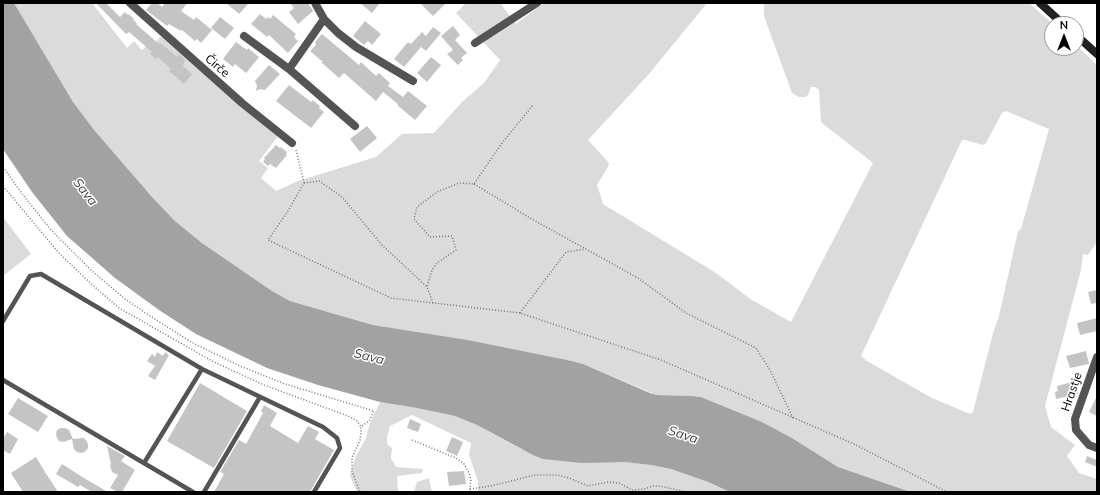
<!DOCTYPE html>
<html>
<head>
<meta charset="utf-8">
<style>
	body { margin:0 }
	#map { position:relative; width:1100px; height:495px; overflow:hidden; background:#fff; font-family:Mulish,sans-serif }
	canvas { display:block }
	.frame { position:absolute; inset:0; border:4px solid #000; pointer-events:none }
	.north { position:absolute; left:1044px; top:16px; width:40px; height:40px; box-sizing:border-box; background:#fff; border:1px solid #999; border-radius:50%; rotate:0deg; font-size:11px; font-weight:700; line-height:16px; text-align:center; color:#000 }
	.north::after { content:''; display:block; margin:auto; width:14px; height:18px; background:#000; clip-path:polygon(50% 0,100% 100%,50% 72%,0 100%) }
</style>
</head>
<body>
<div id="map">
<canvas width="1100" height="495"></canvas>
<div class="frame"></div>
<div class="north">N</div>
</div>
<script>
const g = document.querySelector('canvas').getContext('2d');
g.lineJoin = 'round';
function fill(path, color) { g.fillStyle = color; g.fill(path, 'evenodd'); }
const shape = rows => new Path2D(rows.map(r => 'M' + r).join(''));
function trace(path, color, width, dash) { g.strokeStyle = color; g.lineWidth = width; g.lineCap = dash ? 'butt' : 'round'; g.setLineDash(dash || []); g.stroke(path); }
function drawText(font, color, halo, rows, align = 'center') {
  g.font = font + ' Mulish,sans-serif'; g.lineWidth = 3; g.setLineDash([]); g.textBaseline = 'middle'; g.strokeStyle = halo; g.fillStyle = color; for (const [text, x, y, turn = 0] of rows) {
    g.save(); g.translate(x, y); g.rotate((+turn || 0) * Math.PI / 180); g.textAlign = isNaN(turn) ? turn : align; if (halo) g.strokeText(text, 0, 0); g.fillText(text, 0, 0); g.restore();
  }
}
const green = shape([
	[14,3,92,3,127,48,134,41,142,50,152,41,154,44,162,35,278,136,259,161,268,168,261,178,276,191,298,181,376,157,402,134,434,133,462,102,484,83,500,60,456,13,466,3,500,3,516,24,544,3,707,3,649,74,588,140,608,162,609,165,597,185,599,191,603,204,716,273,752,300,791,322,873,163,822,123,821,121,819,90,815,87,811,87,808,95,805,97,799,97,792,93,764,16,764,3,1029,3,1053,24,1052,48,1076,48,1076,45,1097,65,1097,242,1088,255,1083,254,1081,270,1045,406,1051,427,1075,445,1067,456,1079,473,1097,479,1097,492,912,492,838,467,792,438,762,422,701,397,692,396,657,395,583,364,572,361,468,340,373,325,290,301,272,291,202,243,175,221,152,197,95,131,73,102],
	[1006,111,1049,129,1021,229,1018,231,999,316,993,333,973,412,970,414,932,398,867,361,861,356,962,140,965,140,983,145,986,143,1002,113],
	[3,217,31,254,3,276],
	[380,402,417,408,455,416,477,425,521,449,651,465,671,469,708,482,730,492,478,492,478,481,469,455,471,443,412,415,390,426,387,437,387,444,392,448,391,458,396,467,423,469,422,473,397,476,398,492,357,492,350,476,355,458,366,438,369,426],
	[429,478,432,492,414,492,417,482]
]);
const water = shape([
	[3,3,14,3,73,102,95,131,152,197,175,221,202,243,272,291,290,301,373,325,468,340,572,361,583,364,650,393,657,395,692,396,701,397,762,422,792,438,838,467,911,492,730,492,708,482,671,469,651,465,625,462,581,463,543,459,533,455,477,425,455,416,417,408,380,402,318,385,267,368,196,334,159,310,115,278,67,236,32,192,3,149]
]);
const building = shape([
	[96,3,106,3,120,17,125,12,128,15,129,14,134,19,133,20,137,23,136,24,159,44,160,43,164,46,177,57,179,54,185,60,183,66,192,74,184,84,169,71,171,69,158,57,156,59,150,54,152,52,129,32,126,34,123,31],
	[152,3,157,3,162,7,165,3,187,3,181,11,194,20,196,17,212,30,201,43,197,39,195,41,182,30,181,31,169,24,167,26,146,10],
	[226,3,249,3,239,14],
	[290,3,308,3,313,11,298,24,289,12,294,8],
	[360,3,380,3,372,13],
	[420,3,446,3,433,16],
	[260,14,266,19,268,17,270,19,273,15,296,34,294,37,298,41,288,53,269,35,267,37,251,24],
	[220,17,234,28,225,39,211,28],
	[365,21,381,34,372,45,368,41,364,45,353,36],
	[453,26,460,35,455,40,467,53,461,58,463,60,458,65,447,54,453,50,441,36],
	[433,27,441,33,426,51,421,47,404,67,394,59,408,42,411,44,422,32,426,36],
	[322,34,359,65,361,62,376,76,379,73,390,83,388,86,403,97,408,91,427,106,415,120,397,105,398,104,383,92,376,101,344,73,339,78,321,62,323,62,310,51,315,46,316,44,315,42],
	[236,42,247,50,248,48,259,57,246,73,235,64,233,67,223,59],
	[431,57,441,65,427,82,417,73],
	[269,65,280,74,265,90,260,89,256,91,257,86,255,81],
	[289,85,311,102,313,100,316,103,320,106,319,108,324,112,311,128,276,101],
	[367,126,377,138,360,152,350,139],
	[276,145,280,148,281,147,287,152,286,154,287,155,276,168,270,164,268,166,263,162,265,159,264,158],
	[1097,290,1097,303,1091,304,1088,292],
	[1097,318,1097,331,1080,335,1077,323],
	[1086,351,1089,364,1070,368,1066,356],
	[157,352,163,356,165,352,169,355,155,380,148,376,155,366,147,361,152,354,155,357],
	[1076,381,1078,394,1056,399,1055,392,1058,391,1057,386],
	[200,383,247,411,214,468,167,441],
	[1097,396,1097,416,1089,412],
	[18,398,48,416,38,432,8,414],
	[264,405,277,413,270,426,298,443,308,426,319,432,315,439,334,450,310,492,214,492,224,474,220,472,239,440,246,444,263,413,261,411],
	[410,419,421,424,418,432,407,428],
	[61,428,65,428,69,430,73,439,83,438,86,440,88,444,88,448,85,452,81,453,77,452,74,449,72,439,64,442,59,441,57,438,56,434,57,430],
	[7,432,18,439,10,454,3,450,3,439],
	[452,437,463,442,457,456,446,451],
	[107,446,125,456,121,461,135,470,122,492,118,492,110,488,118,475,112,472,110,465,111,464],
	[1087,456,1097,460,1097,467,1085,462],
	[36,457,45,472,58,492,23,492,11,473],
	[62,464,84,478,108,492,92,492,80,485,78,487,56,474],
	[464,471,466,484,449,486,447,472]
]);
const path = shape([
	[296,150,304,183,288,211,268,240,391,298,520,313,661,360,854,444,947,492],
	[3,167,23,195,52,231,93,272,125,299,147,314,191,342,240,366,285,384,374,411,370,420,361,427,361,433,360,440,352,458,352,471,360,492],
	[304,183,319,181,342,197,382,245,427,287],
	[474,184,530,218,638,278,686,313,756,348,770,370,793,418],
	[3,186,58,252,88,281,119,308,214,362,264,385,348,416,357,421,361,427],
	[433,303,427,287,432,270,437,263,456,250,452,236,430,237,414,219,417,207,437,192,459,183,474,184,502,143,533,105],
	[520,313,566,252,586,249],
	[412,440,456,458,464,464,469,473,471,480,469,492],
	[470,489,491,486,535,475,557,475,569,478,588,486,609,482,619,483,632,490,644,489,653,486,660,486,686,492]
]);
const lane = shape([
	[3,321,30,276,41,274,202,369,323,427,337,438,340,448,314,492],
	[3,380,193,492],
	[144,463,202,369],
	[204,492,260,397]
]);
const street = shape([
	[130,3,242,103,292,143],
	[315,3,324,19,338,33,356,47,413,81],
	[244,36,289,69,355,126],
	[475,43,537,3],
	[289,69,324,19],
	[1097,357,1075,419,1076,430,1089,445,1097,448]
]);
const secondary = shape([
	[1040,3,1063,24],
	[1076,35,1097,54]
]);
const streetNames = [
	["Čirče",217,66,41],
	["Hrastje",1072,392,-71]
];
const waterNames = [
	["Sava",85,192,52],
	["Sava",369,357,14],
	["Sava",683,435,18]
];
fill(green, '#dbdbdb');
fill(water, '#a2a2a2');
fill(building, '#c4c4c4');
trace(path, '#767676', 1.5, [1, 2]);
trace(lane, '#545454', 4.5);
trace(street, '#545454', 8);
trace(secondary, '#212121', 8);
drawText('12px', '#000', '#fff', streetNames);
drawText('italic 13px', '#434343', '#fff', waterNames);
</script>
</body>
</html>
